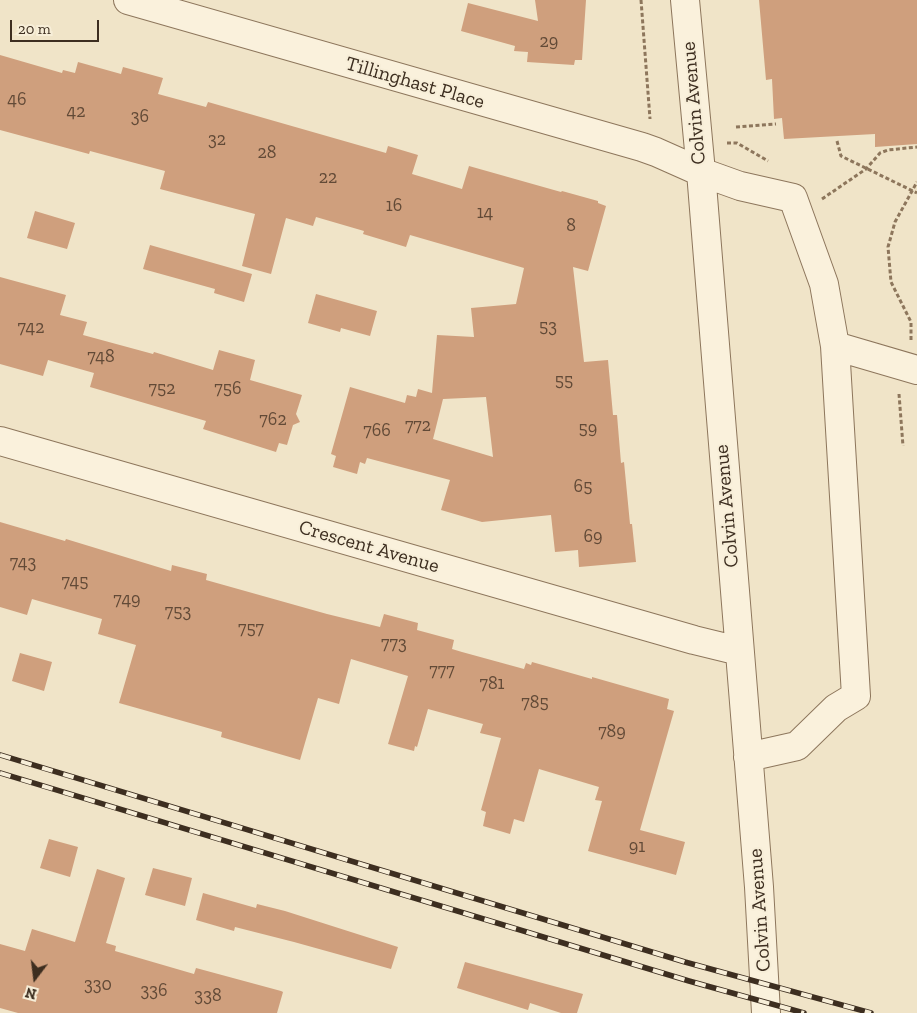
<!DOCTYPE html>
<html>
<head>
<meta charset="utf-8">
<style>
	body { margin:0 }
	#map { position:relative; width:917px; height:1013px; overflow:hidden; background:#f0e4c8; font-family:"Zilla Slab",serif }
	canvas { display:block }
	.north { position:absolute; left:10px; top:953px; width:50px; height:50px; -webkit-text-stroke:4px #f7eed8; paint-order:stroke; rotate:195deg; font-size:14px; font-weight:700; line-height:20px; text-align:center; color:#3d2e20 }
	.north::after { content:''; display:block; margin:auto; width:18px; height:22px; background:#3d2e20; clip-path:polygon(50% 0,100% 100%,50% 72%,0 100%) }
	.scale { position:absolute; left:10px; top:20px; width:89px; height:22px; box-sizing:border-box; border:2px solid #3d2e20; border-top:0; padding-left:6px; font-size:15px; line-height:18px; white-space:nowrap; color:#3d2e20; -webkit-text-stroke:4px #f7eed8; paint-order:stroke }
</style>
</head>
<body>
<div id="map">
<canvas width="917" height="1013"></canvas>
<div class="north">N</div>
<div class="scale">20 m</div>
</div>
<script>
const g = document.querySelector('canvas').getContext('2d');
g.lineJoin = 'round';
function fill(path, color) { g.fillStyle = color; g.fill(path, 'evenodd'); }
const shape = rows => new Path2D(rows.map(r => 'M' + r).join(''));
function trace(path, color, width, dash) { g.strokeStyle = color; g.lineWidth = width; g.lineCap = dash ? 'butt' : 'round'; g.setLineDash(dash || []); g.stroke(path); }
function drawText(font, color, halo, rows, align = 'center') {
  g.font = font + ' "Zilla Slab",serif'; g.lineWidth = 4; g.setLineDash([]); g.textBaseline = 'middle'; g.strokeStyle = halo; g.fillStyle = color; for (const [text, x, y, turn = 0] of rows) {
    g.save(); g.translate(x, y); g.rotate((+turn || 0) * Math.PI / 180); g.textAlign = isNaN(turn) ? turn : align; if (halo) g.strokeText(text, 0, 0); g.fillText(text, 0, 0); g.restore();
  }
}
const building = shape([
	[535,0,586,0,582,60,575,60,574,65,527,62,528,52,514,51,515,46,461,31,468,3,538,21],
	[759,0,917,0,917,144,875,147,875,134,784,139,782,118,774,119,772,79,766,80],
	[0,55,62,73,63,70,75,73,78,62,121,74,123,67,163,78,158,94,206,107,208,102,386,153,388,146,418,155,412,174,462,189,469,166,561,192,562,191,598,201,598,203,606,206,588,271,573,267,584,362,608,360,613,415,617,415,621,463,624,462,630,524,632,524,636,562,579,567,578,550,555,552,551,515,482,522,441,510,450,480,367,458,365,464,360,462,357,474,333,467,336,456,331,454,350,387,405,403,407,395,416,397,418,389,432,393,437,335,474,337,471,308,516,304,524,268,410,235,406,247,363,234,364,231,316,217,313,226,286,218,271,274,242,266,255,214,160,189,165,171,90,151,89,154,0,130],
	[486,397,493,457,433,439,443,399],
	[35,211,75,223,67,249,27,238],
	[150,245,252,274,244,302,214,293,215,289,143,269],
	[0,277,66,295,60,315,87,322,83,335,153,354,154,352,213,370,219,350,255,360,250,380,302,395,296,414,300,422,293,425,287,445,279,443,276,452,203,429,206,421,90,387,94,373,48,360,43,376,0,364],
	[316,294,377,311,370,336,341,328,340,332,308,323],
	[0,522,65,541,66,539,171,571,172,565,207,574,206,580,327,614,380,627,384,614,418,623,417,630,454,640,452,649,462,652,524,669,526,663,531,665,532,662,592,679,592,677,669,699,667,709,674,711,640,830,685,842,676,875,588,851,602,801,595,800,599,787,539,769,524,822,514,819,510,834,483,826,486,812,481,810,501,738,480,733,483,724,428,709,417,747,415,746,414,751,388,744,408,676,351,659,339,704,318,698,300,760,221,737,222,732,119,703,136,645,98,634,102,619,32,599,27,615,0,607],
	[20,653,52,662,44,691,12,681],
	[49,839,78,847,70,877,40,868],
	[153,868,192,878,185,906,145,895],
	[97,869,125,878,106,943,116,946,115,951,194,974,196,968,281,991,283,992,277,1013,18,1013,0,1008,0,944,25,951,32,929,75,942],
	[203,893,256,908,257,904,285,911,398,947,391,969,294,942,235,927,234,931,196,920],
	[465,962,583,994,577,1013,561,1013,530,1003,528,1010,457,988]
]);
const path = shape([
	[641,0,650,119],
	[736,127,776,124],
	[837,141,841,156,917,193],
	[727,143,737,143,768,161],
	[822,199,866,169,880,153,888,150,917,147],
	[911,340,911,322,891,282,888,247,895,222,917,182],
	[899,394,903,446]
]);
const minor = shape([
	[128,0,642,147,656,152,701,172,740,186,793,198,824,284,835,346,856,696,836,708,797,746,748,757],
	[685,0,701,172,759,887,766,1013],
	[835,346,917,370],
	[0,441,694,640,739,651]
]);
const rail = shape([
	[0,755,685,962,871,1013],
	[0,773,689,981,804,1013]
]);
const numberNames = [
	["29",549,42],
	["46",17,100],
	["42",76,112],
	["36",140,117],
	["32",217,140],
	["28",267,153],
	["22",328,178],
	["16",394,206],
	["14",485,213],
	["8",571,226],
	["53",548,327],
	["742",31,328],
	["748",101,357],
	["55",564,381],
	["752",162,389],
	["756",228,389],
	["762",273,420],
	["772",418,426],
	["59",588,429],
	["766",377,431],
	["65",583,487],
	["69",593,537],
	["743",23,563],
	["745",75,582],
	["749",127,600],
	["753",178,612],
	["757",251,629],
	["773",394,644],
	["777",442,671],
	["781",492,684],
	["785",535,703],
	["789",612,732],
	["91",637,847],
	["330",98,985],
	["336",154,991],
	["338",208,996]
];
const streetNames = [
	["Tillinghast Place",415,83,16],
	["Colvin Avenue",694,103,-95],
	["Colvin Avenue",727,506,-95],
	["Crescent Avenue",369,547,16],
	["Colvin Avenue",760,910,-94]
];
fill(building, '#cf9f7d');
trace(minor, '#8d765c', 30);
trace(path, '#8d765c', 3, [4, 2.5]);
trace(minor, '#faf1dc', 28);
trace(rail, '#3d2e20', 5.5);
trace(rail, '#f7eed8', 4, [11]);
drawText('18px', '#624a37', null, numberNames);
drawText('20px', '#3d2e20', '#f7eed8', streetNames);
</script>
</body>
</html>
